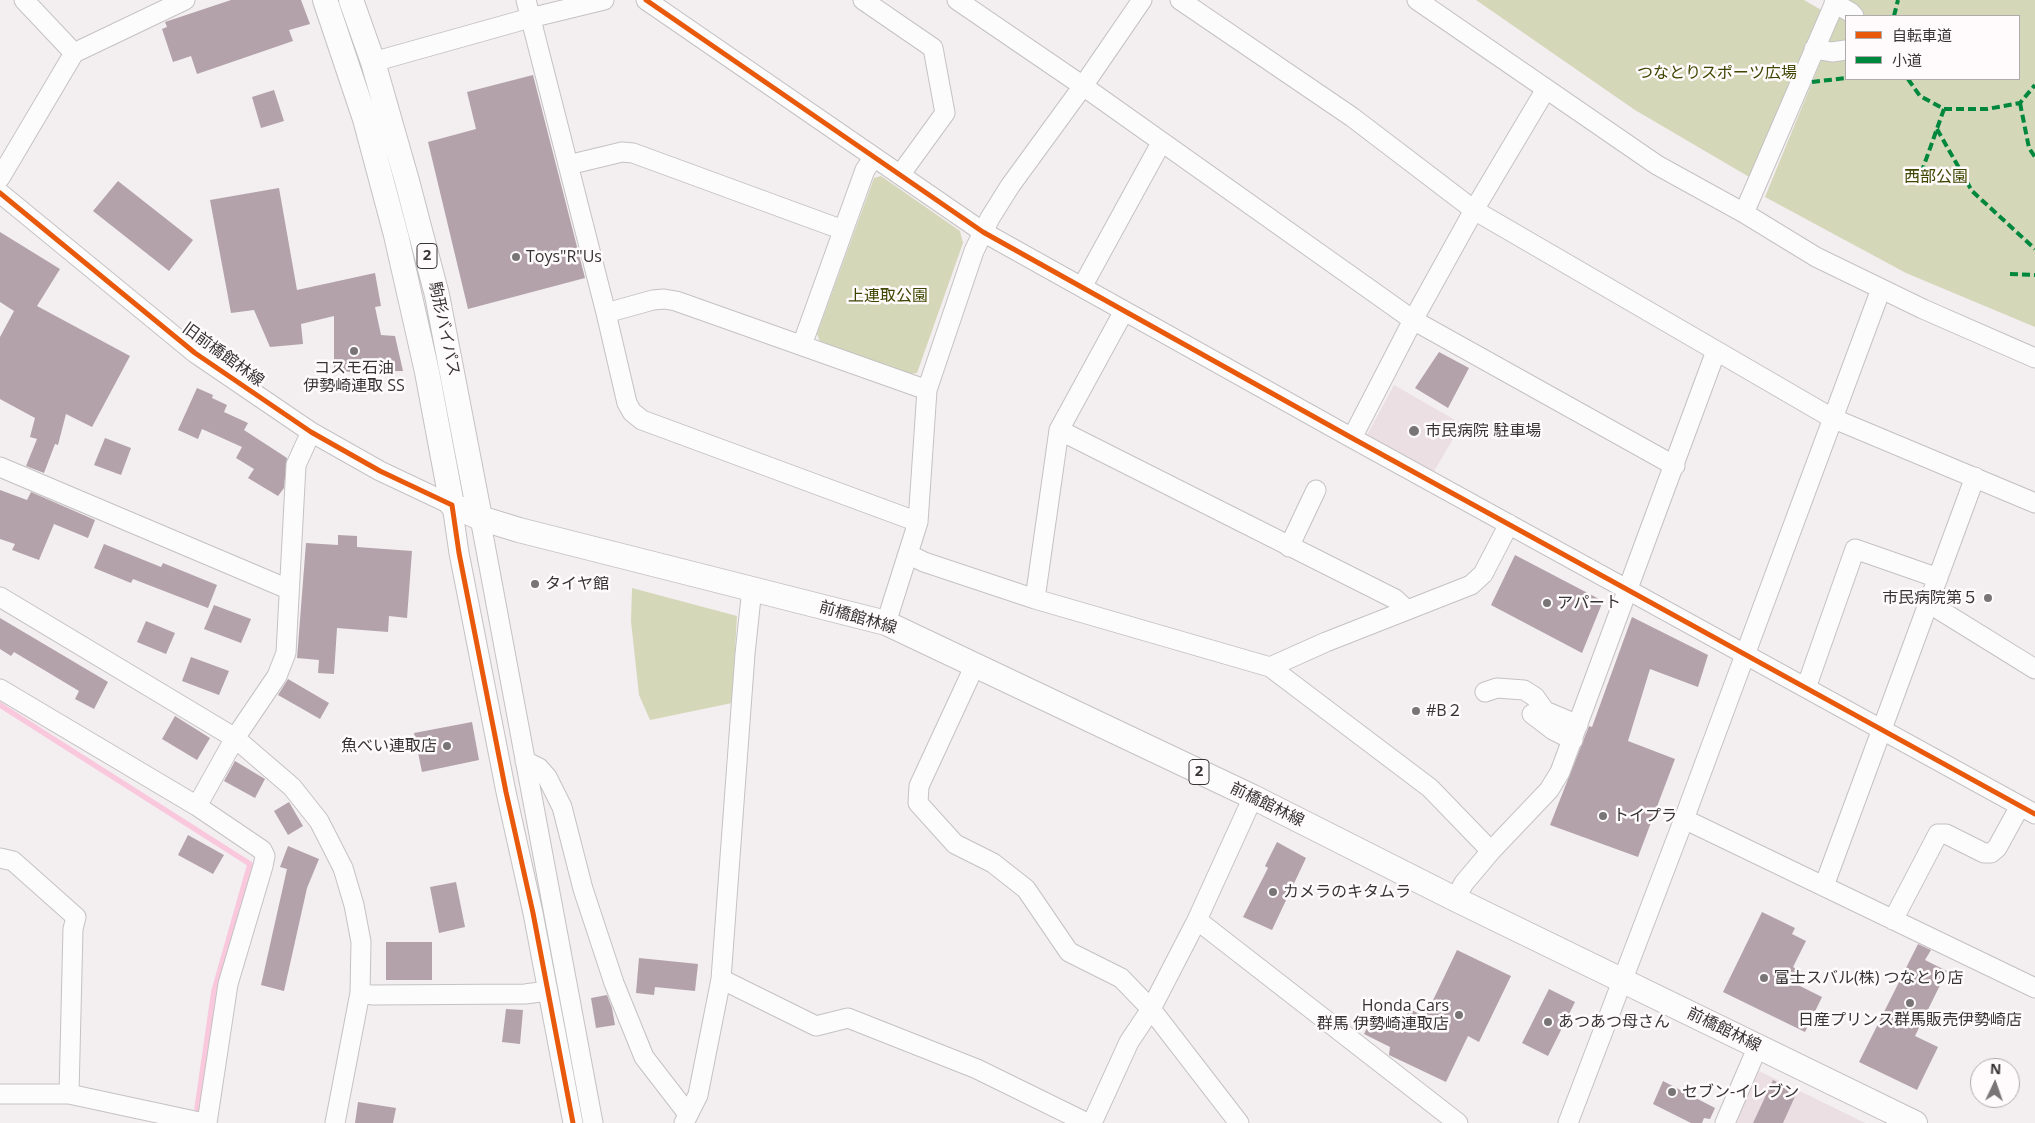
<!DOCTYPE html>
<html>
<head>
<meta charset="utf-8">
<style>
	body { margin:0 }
	#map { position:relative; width:2035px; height:1123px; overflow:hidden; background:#f3eef0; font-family:"Open Sans","Noto Sans JP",sans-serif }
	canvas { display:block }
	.legend { position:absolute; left:1845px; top:15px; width:175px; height:65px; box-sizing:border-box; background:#fffbfc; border:1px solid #afabac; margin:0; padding:6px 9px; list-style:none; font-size:15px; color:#373435 }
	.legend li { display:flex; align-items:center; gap:10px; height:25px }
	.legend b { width:25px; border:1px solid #afabac }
	.north { position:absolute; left:1970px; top:1058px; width:50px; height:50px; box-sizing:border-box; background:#fffbfc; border:1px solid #afabac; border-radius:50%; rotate:3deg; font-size:14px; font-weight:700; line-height:20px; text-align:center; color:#373435 }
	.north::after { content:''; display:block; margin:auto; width:18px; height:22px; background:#797576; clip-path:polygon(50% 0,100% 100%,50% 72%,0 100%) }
</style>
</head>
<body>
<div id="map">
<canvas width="2035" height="1123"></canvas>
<ul class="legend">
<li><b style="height:6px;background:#e8590c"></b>自転車道</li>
<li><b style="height:6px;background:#00873e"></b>小道</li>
</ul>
<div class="north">N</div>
</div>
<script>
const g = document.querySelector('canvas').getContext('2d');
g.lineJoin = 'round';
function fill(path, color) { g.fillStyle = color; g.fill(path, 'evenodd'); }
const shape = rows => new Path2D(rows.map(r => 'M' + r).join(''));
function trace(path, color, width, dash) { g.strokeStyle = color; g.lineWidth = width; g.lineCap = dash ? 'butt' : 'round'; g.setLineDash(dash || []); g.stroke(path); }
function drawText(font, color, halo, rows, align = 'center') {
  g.font = font + ' "Open Sans","Noto Sans JP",sans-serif'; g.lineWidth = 5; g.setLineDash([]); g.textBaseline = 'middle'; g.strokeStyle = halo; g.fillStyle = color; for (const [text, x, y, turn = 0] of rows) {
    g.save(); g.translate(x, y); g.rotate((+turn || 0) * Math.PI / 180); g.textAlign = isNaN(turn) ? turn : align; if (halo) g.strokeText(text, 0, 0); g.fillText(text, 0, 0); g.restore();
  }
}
const built = shape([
	[1394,385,1462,424,1433,473,1366,437],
	[1757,1070,1865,1123,1736,1123]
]);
const green = shape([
	[1476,0,1804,0,1823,11,1751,178,1635,110],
	[1846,0,2035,0,2035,327,1906,273,1765,197],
	[1846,16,2019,16,2019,79,1846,79],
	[881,176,960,231,963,243,917,373,910,374,820,342,817,334,874,178],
	[632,588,737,616,732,703,650,720,639,695,631,621]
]);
const stream = shape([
	[0,705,250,864,214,991,197,1109]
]);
const building = shape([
	[231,0,301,0,310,24,289,30,293,41,197,74,191,56,173,62,162,29,167,27,165,22],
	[533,75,585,278,468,309,428,142,476,129,467,92],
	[274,90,284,121,261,128,252,97],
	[118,181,193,240,169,271,93,211],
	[279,188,297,290,375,273,381,306,375,307,381,335,395,336,403,371,334,372,334,316,301,324,303,344,270,347,254,310,231,313,210,200],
	[0,232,60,269,37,306,130,356,92,427,66,414,58,445,55,444,44,473,26,466,37,439,30,437,35,418,0,399,0,337,14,311,0,302],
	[1439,352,1469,368,1448,408,1415,388],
	[197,388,213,395,212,398,227,405,224,412,248,423,244,430,287,458,284,488,278,496,248,478,254,469,236,458,242,447,202,429,198,439,178,430],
	[105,438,131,448,121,475,94,465],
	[0,490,27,500,31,492,95,520,88,538,54,524,39,560,12,550,15,544,0,539],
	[338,535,357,536,357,547,412,551,407,618,389,616,388,632,337,628,334,674,318,673,319,660,297,658,306,543,338,545],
	[104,544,161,567,163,563,217,585,208,608,133,579,131,583,94,568],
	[1515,555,1603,601,1582,653,1491,605],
	[214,605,251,619,241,643,204,629],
	[1632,617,1708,655,1698,687,1650,669,1628,741,1675,759,1638,857,1550,825,1589,726,1592,727],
	[0,618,108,682,94,709,75,699,79,691,14,652,11,656,0,649],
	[146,621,175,633,166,654,137,642],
	[191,657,229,671,219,695,182,681],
	[288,679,329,703,320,719,278,695],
	[175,716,210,738,197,760,162,739],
	[472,722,479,760,422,772,414,733],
	[235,761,265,779,255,798,224,781],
	[289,802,303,826,288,835,274,811],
	[188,835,224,855,213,874,178,855],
	[1277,842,1306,858,1272,930,1243,917,1268,868,1265,866],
	[288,846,319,859,307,888,284,991,261,985,287,869,280,867],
	[456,882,465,927,439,933,430,887],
	[1762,912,1795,928,1792,934,1806,941,1793,967,1802,972,1796,984,1822,997,1805,1032,1723,992],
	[386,942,432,942,432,980,386,980],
	[1918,944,1931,950,1925,960,1947,971,1915,1036,1938,1047,1917,1090,1859,1062],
	[1457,950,1511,976,1479,1042,1468,1036,1446,1082,1389,1055,1390,1047,1364,1034,1374,1013,1401,1026,1410,1009,1425,1017],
	[639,958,698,964,695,991,655,987,654,995,636,993],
	[1549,989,1575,1002,1548,1056,1522,1043],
	[607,995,612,1008,615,1025,596,1028,591,998],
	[506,1009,523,1010,520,1044,502,1042],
	[1773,1080,1797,1092,1783,1123,1753,1123],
	[1663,1081,1715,1108,1710,1119,1704,1118,1702,1123,1691,1123,1653,1104],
	[358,1102,396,1108,393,1123,355,1123]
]);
const minor = shape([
	[24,0,74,53],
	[526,0,606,313,627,403,632,412,642,420,918,522],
	[646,0,983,232,1352,438,2035,814],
	[863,0,933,48,945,113,900,175],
	[957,0,1083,86,1413,320,1675,466],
	[1180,0,1352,117,1474,210,1832,418,2035,503],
	[1417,0,1657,165,1744,213,1816,257,1923,309,2035,358],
	[1834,3,1850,12,1854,16],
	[1814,49,1832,52,1846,50],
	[373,62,530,18,604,0],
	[568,165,622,152,633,153,843,230],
	[0,178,74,53,185,0],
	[0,193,195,353,311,432,380,471,452,505,459,553,506,792,533,913,573,1123],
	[1744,213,1836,0],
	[1082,287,1161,143],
	[606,313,653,300,664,299,676,301,927,390],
	[802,345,865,170,874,157],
	[1059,430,1395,599,1407,610],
	[1352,438,1413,320,1474,210,1546,89],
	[0,467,288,589],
	[480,518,593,1123],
	[1289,547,1316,490],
	[908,554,924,562,1035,599,1270,667,1430,788,1491,851],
	[0,597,235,738,292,787,319,821,343,868,354,905,361,942,360,993,335,1123],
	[1035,599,1059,430,1124,311],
	[1930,604,2035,669],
	[886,623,918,522,927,390,974,251,990,218,1010,186,1083,86,1142,0],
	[975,665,919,786,918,803,955,844,993,863,1026,889,1069,952,1121,978,1151,1009,1239,1123],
	[1270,667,1326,642,1471,585,1483,574,1509,524],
	[1806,688,1855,549,1938,578],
	[0,689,197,806,262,850,265,856,263,866,228,984,207,1123],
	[1485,692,1497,688,1524,690,1535,697,1545,711,1578,725],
	[1532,714,1553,730,1573,740],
	[525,761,539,768,547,777,562,807,583,889,614,983,644,1057,688,1114],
	[197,806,235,738,277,676,286,653,296,465,311,432],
	[1684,819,2035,988],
	[0,858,13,861,76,917,73,929,69,1094,204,1123],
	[1824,886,1975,477],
	[1455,899,1464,883,1491,851,1549,790,1560,772,1716,351],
	[1197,920,1458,1123],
	[1893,920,1938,834,1946,834,1984,853,1991,853,1997,848,2020,806],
	[721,979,816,1026,848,1018,977,1069,1087,1123],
	[360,993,372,995,525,994,548,991],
	[0,1094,69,1094],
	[684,1123,698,1095,721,979,745,654,752,588],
	[1092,1123,1129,1042,1151,1009,1197,920,1253,797],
	[1568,1123,1684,819,1881,289],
	[1725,1123,1758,1046]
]);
const major = shape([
	[325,0,365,119,396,235,427,372,452,505,480,518,519,530,886,623,1253,797,1455,899,1915,1123],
	[351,0,373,62,407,181,437,295,480,518]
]);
const quiet = shape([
	[1894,16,1898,0],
	[1908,79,1920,96,1944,109,1918,182],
	[1812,82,1846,78],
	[2020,103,2029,148,2035,157],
	[1944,109,1987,109,2020,103,2035,85],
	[1937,129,1972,191,2035,249],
	[2010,274,2035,275]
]);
const cycleway = shape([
	[646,0,983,232,1352,438,2035,814],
	[0,193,195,353,311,432,380,471,452,505,459,553,506,792,533,913,573,1123]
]);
const markers = [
	[516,257,5,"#797576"],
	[354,351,5,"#797576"],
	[1414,431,6,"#797576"],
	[535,584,5,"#797576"],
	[1988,598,5,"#797576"],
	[1547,603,5,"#797576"],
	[1416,711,5,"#797576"],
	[447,746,5,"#797576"],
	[1603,816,5,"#797576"],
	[1273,892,5,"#797576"],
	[1764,978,5,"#797576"],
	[1910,1003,5,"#797576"],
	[1459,1015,5,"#797576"],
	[1548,1022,5,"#797576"],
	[1672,1092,5,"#797576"]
];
const shields = [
	[427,256,20],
	[1199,772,20]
];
const shieldNames = [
	["2",427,256],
	["2",1199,772]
];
const parkNames = [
	["つなとりスポーツ広場",1717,73],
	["西部公園",1936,177],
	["上連取公園",888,296]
];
const poiNames = [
	["Toys\"R\"Us",526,257],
	["コスモ石油",354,368,"center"],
	["伊勢崎連取 SS",354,386,"center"],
	["市民病院 駐車場",1425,431],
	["タイヤ館",545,584],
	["市民病院第５",1978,598,"right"],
	["アパート",1557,603],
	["#B２",1426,711],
	["魚べい連取店",437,746,"right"],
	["トイプラ",1613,816],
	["カメラのキタムラ",1283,892],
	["富士スバル(株) つなとり店",1774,978],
	["Honda Cars",1449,1006,"right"],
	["群馬 伊勢崎連取店",1449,1024,"right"],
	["日産プリンス群馬販売伊勢崎店",1910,1020,"center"],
	["あつあつ母さん",1558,1022],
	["セブン-イレブン",1682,1092]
];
const streetNames = [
	["駒形バイパス",444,329,78],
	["旧前橋館林線",223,355,36],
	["前橋館林線",858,618,16],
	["前橋館林線",1267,805,26],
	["前橋館林線",1724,1030,26]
];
fill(built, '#ebdfe4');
fill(green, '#d4d7b8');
trace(stream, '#f9c8dc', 5.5);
fill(building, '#b3a2aa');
trace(minor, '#c5c2c3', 21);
trace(major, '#c5c2c3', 26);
trace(minor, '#fdfcfd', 19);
trace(major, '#fdfcfd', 24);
trace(quiet, '#00873e', 4, [8, 4]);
trace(cycleway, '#e8590c', 5);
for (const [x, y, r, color] of markers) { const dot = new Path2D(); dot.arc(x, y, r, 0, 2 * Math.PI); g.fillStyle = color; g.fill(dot); trace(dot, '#fffbfc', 2); }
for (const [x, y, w] of shields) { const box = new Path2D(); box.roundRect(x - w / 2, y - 12.5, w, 25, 4); g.fillStyle = '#fffbfc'; g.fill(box); trace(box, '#373435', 1); }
drawText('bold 15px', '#373435', null, shieldNames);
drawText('16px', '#404602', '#fffbfc', parkNames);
drawText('16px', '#373435', '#fffbfc', poiNames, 'left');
drawText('16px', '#373435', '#fffbfc', streetNames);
</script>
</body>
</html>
